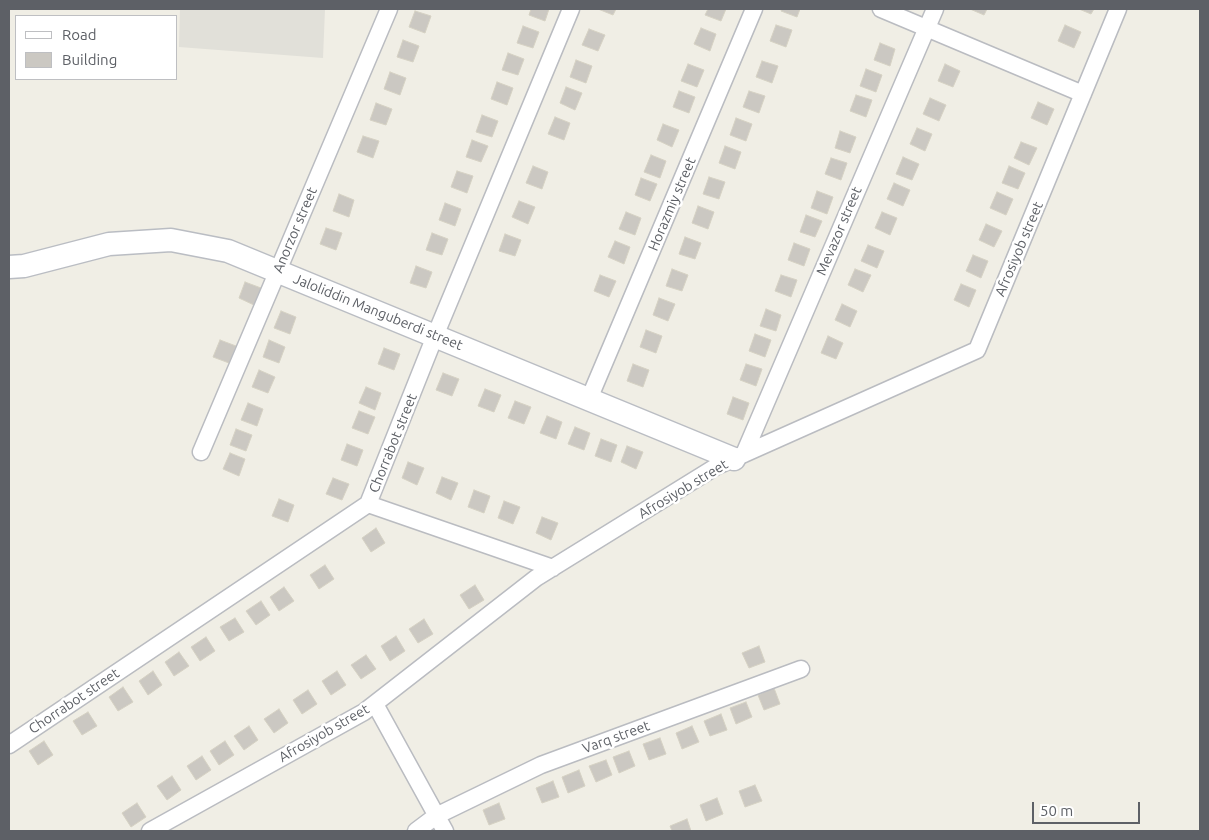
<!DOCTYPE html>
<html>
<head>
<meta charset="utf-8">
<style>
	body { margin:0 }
	#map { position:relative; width:1209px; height:840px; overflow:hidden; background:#f0eee5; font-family:Ubuntu,sans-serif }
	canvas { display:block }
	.frame { position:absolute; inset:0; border:10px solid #5d6066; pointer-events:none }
	.legend { position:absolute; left:15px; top:15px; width:162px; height:65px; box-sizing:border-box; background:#fff; border:1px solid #bebfc2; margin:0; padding:6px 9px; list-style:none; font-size:15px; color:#5d6066 }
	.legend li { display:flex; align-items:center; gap:10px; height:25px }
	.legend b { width:25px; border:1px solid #bebfc2 }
	.scale { position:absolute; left:1032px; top:802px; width:108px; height:22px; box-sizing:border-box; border:2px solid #5d6066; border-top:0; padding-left:6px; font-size:15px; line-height:18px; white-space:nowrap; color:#5d6066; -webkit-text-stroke:4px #fff; paint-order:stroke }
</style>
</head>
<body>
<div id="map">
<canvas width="1209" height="840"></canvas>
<div class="frame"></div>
<ul class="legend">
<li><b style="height:6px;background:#fff"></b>Road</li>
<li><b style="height:14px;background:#cbc8c2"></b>Building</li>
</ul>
<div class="scale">50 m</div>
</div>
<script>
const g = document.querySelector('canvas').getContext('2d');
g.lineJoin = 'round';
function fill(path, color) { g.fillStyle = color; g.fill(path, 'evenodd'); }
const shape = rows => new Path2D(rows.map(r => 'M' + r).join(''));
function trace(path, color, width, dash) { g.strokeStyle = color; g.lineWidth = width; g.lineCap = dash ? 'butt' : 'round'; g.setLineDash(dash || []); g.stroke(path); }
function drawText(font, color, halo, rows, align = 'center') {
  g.font = font + ' Ubuntu,sans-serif'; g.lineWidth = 5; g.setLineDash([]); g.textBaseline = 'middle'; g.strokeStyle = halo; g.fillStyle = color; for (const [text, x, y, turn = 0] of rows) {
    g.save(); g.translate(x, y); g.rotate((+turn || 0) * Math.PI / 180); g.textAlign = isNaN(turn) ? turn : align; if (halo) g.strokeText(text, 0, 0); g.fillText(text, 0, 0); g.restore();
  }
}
const industrial = shape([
	[180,9,325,9,323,58,179,47]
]);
const building = shape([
	[531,9,549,9,545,21,529,15,531,9],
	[598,9,616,9,613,15,598,9],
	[708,9,726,9,721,21,705,15,708,9],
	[782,9,800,9,797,17,781,11,782,9],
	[970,9,987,9,984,15,970,9],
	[1079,9,1094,9,1091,14,1079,9],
	[415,11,431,16,425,33,409,27,415,11],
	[776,25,792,30,786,47,770,41,776,25],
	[1065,25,1081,32,1074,48,1058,41,1065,25],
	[523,26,539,32,533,48,517,43,523,26],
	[701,28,716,34,710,51,694,44,701,28],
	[589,29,605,35,598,51,582,45,589,29],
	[403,40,419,46,413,62,397,57,403,40],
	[880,43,895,49,890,66,874,60,880,43],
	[508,53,524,59,518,75,502,70,508,53],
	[576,60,592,66,586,83,570,77,576,60],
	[762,61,778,66,772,83,756,77,762,61],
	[688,64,704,70,697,87,681,81,688,64],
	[945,64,960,71,953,87,938,81,945,64],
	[866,69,882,75,876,92,860,86,866,69],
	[390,72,406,78,400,95,384,89,390,72],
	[497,82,513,88,507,105,491,99,497,82],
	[566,87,582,93,575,110,560,103,566,87],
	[679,91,695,97,689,113,673,107,679,91],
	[749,91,765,96,759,113,743,107,749,91],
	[856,95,872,100,866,117,850,111,856,95],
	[930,98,946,105,939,121,923,114,930,98],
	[1038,102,1054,109,1047,125,1031,118,1038,102],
	[376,103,392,109,386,125,370,120,376,103],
	[482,115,498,121,492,137,476,132,482,115],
	[555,117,570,123,564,140,548,134,555,117],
	[736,118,752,124,746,141,730,135,736,118],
	[663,124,679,130,672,147,657,140,663,124],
	[917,128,932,134,925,151,910,144,917,128],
	[840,131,856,137,850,153,835,148,840,131],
	[363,136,379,141,373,158,357,152,363,136],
	[472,140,488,146,481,162,466,157,472,140],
	[1021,142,1037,148,1029,165,1014,158,1021,142],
	[725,146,741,152,735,169,719,163,725,146],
	[651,155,666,161,660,178,644,172,651,155],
	[903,157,919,164,912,180,896,174,903,157],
	[831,158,847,163,841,180,825,174,831,158],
	[533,166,548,172,542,189,526,183,533,166],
	[1009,166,1025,173,1018,189,1002,183,1009,166],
	[457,171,473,176,467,193,451,187,457,171],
	[709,177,725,182,719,199,703,194,709,177],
	[641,178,657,184,650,201,635,195,641,178],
	[894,183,910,190,903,206,887,199,894,183],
	[817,191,833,197,827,214,811,208,817,191],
	[997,192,1013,199,1006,215,990,208,997,192],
	[339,194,354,200,349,217,333,211,339,194],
	[519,201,535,207,528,224,512,217,519,201],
	[445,203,461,209,455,226,439,220,445,203],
	[698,206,714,212,708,229,692,223,698,206],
	[626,212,641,218,635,235,619,229,626,212],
	[882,212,897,218,890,235,875,228,882,212],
	[806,215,822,221,815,237,800,232,806,215],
	[986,224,1002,231,994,247,979,240,986,224],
	[326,228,342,233,336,250,320,244,326,228],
	[432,233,448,239,442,255,426,250,432,233],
	[505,234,521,240,515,256,499,251,505,234],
	[685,237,701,243,695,259,679,254,685,237],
	[615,241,630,247,624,264,608,257,615,241],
	[794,243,810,249,804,266,788,260,794,243],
	[868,245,884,251,877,268,861,261,868,245],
	[973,255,988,261,981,278,966,271,973,255],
	[416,266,432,272,426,288,410,283,416,266],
	[672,269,688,275,682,291,666,286,672,269],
	[855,269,871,275,863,292,848,285,855,269],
	[600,275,616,281,609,297,594,291,600,275],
	[781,275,797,280,791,297,775,291,781,275],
	[245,282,261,288,254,305,239,298,245,282],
	[961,284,976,290,969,307,954,300,961,284],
	[659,298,675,304,668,321,653,315,659,298],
	[842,304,857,311,850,327,835,320,842,304],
	[766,309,781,315,776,331,760,326,766,309],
	[281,311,296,317,290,334,274,328,281,311],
	[646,330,662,336,656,353,640,347,646,330],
	[755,334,771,340,765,357,749,351,755,334],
	[828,336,843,343,836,359,821,353,828,336],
	[220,340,236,346,229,363,213,357,220,340],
	[269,340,285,347,279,363,263,357,269,340],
	[384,348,400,354,394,370,378,364,384,348],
	[633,364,649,370,643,387,627,381,633,364],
	[746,364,762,369,756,386,740,380,746,364],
	[259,370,275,377,268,393,252,387,259,370],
	[443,373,459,379,452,396,436,390,443,373],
	[366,387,381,393,375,410,359,403,366,387],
	[485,389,501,395,494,412,478,406,485,389],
	[733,397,749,403,743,420,727,414,733,397],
	[515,401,531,407,524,424,508,418,515,401],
	[248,403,263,409,257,426,241,420,248,403],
	[359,411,375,417,368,434,352,428,359,411],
	[547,416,562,422,556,439,540,433,547,416],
	[575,427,590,433,584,450,568,444,575,427],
	[236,429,252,435,246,451,230,445,236,429],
	[601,439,617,445,611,462,595,456,601,439],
	[347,444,363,450,357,466,341,460,347,444],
	[627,446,643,452,636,469,621,462,627,446],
	[230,453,245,459,239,476,223,469,230,453],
	[408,462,424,468,417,485,402,478,408,462],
	[442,477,458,483,451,500,436,493,442,477],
	[333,478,349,484,342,500,326,494,333,478],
	[474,490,490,496,484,513,468,507,474,490],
	[279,499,294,505,288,522,272,516,279,499],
	[504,501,520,507,513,524,498,518,504,501],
	[542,517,558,523,551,540,536,533,542,517],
	[376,528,385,543,371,552,362,538,376,528],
	[325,565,334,579,319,589,310,575,325,565],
	[475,585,484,600,469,609,460,595,475,585],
	[284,587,294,601,279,611,270,597,284,587],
	[261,601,270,615,256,625,246,611,261,601],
	[235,618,244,632,229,641,220,627,235,618],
	[424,619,433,634,418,643,409,629,424,619],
	[396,636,405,651,390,661,381,646,396,636],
	[206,637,215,651,200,661,191,647,206,637],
	[759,646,765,662,749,668,742,653,759,646],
	[179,652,189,666,174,676,165,662,179,652],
	[366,655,376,669,361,679,351,665,366,655],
	[153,671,162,685,148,695,139,681,153,671],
	[337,671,346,685,331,695,322,681,337,671],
	[123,687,133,702,118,711,109,697,123,687],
	[774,688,780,704,764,710,758,695,774,688],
	[308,690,317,704,302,714,293,700,308,690],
	[746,702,752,717,736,724,730,708,746,702],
	[279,709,288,723,274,733,264,719,279,709],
	[88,712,97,726,82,735,73,721,88,712],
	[721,714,727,730,710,736,704,721,721,714],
	[249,726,258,740,244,750,234,736,249,726],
	[692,726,699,742,682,749,676,733,692,726],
	[660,738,666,754,649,760,643,744,660,738],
	[44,741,53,755,38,765,29,751,44,741],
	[225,741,234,755,219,765,210,751,225,741],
	[629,751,635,766,619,773,613,757,629,751],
	[202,756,211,770,196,780,187,766,202,756],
	[606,760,612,775,596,782,589,766,606,760],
	[579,770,585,786,568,793,562,777,579,770],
	[172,776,181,790,167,800,157,786,172,776],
	[553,781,559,797,542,803,536,788,553,781],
	[755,785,762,801,745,807,739,791,755,785],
	[717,798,723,814,706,821,700,805,717,798],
	[137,803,146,817,131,827,122,813,137,803],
	[499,803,505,819,489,825,483,810,499,803],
	[687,819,691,831,672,831,670,826,687,819]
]);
const street = shape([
	[881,9,1083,94],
	[589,399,754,9],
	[201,452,389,9],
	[744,454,935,9],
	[368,504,553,568],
	[375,704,445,831],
	[9,745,368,504,435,336,571,9],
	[150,831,364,712,536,578,717,466,977,350,1118,9],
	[416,831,436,816,541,765,801,669]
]);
const secondary = shape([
	[9,267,24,266,109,244,171,240,228,251,734,459]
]);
const streetNames = [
	["Horazmiy street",672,204,-67],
	["Anorzor street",295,230,-67],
	["Mevazor street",839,231,-67],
	["Afrosiyob street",1019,249,-67],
	["Jaloliddin Manguberdi street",378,312,22],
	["Chorrabot street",393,443,-68],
	["Afrosiyob street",683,489,-31],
	["Chorrabot street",74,701,-34],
	["Afrosiyob street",324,733,-30],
	["Varq street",616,737,-20]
];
fill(industrial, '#e1e0d9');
fill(building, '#cbc8c2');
trace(building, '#d5d1c3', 1);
trace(street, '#babcc1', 19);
trace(secondary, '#babdc3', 25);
trace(street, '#fff', 16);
trace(secondary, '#fff', 22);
drawText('14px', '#5d6066', '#fff', streetNames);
</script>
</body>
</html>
